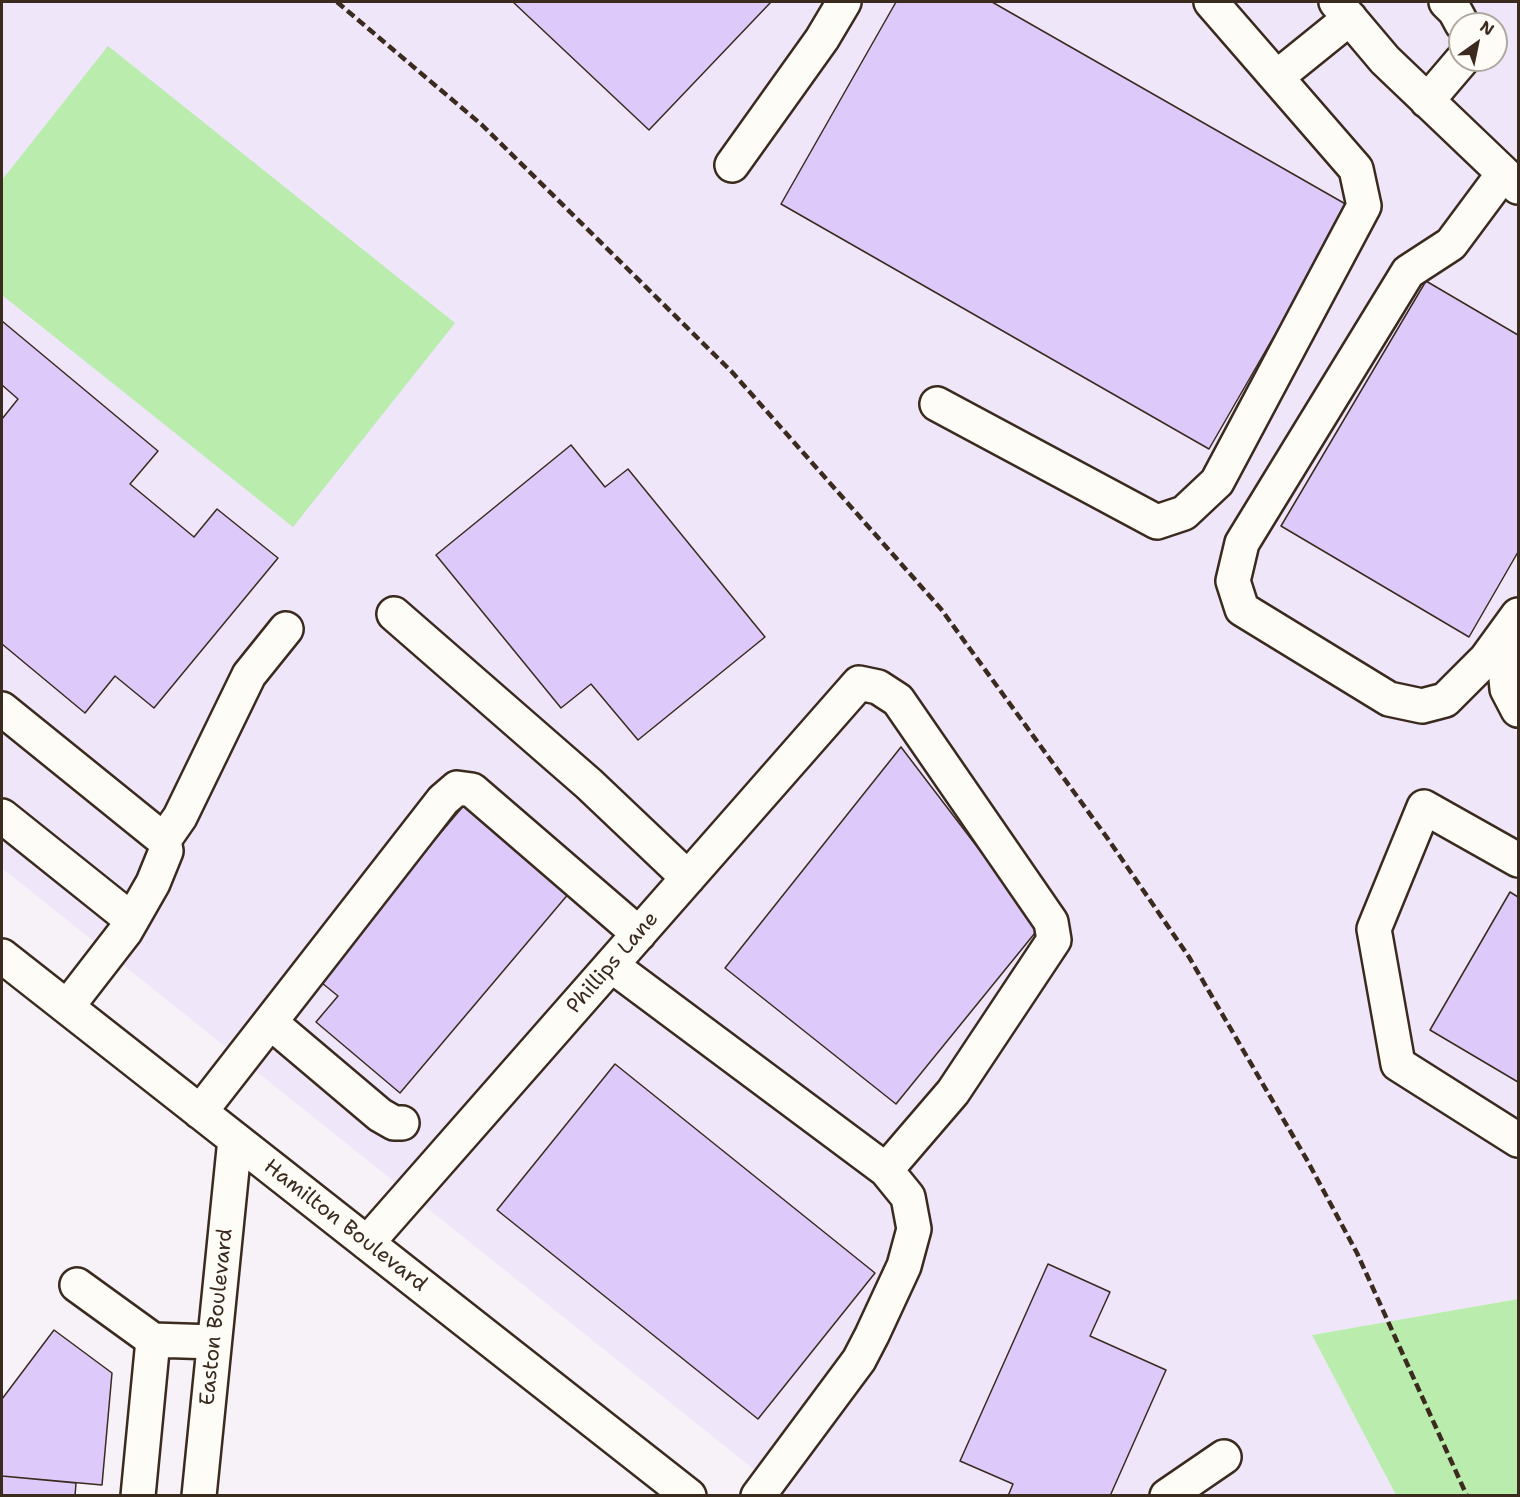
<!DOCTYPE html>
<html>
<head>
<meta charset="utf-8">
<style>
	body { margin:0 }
	#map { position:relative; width:1520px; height:1497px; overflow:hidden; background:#f7f2f8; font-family:"Shantell Sans",sans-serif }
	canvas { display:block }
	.frame { position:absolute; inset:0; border:3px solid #3b2a1e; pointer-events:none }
	.north { position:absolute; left:1448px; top:12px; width:60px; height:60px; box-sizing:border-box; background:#fdfcf7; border:2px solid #afa8a0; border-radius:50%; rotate:33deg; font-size:16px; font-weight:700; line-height:24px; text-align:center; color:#3b2a1e }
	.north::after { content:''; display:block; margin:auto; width:21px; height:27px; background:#3b2a1e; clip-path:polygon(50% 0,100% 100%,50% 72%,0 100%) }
</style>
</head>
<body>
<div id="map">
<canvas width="1520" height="1497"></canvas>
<div class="frame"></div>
<div class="north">N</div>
</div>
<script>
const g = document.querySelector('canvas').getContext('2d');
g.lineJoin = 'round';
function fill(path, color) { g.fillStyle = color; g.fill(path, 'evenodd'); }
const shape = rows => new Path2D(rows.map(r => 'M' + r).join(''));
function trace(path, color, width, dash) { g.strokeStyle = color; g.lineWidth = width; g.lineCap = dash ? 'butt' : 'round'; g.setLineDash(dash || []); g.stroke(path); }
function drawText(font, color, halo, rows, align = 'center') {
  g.font = font + ' "Shantell Sans",sans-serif'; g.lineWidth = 4.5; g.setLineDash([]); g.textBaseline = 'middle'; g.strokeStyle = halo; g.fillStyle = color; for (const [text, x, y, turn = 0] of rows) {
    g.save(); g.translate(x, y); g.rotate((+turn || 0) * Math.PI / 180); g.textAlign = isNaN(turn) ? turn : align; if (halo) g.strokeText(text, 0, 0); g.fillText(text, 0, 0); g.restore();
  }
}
const built = shape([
	[2,2,1518,2,1518,1299,1312,1335,1396,1495,786,1495,2,868],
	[1460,24,1496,24,1496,60,1460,60]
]);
const green = shape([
	[108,46,455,323,293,527,2,295,2,180],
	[1518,1299,1518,1495,1396,1495,1312,1335]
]);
const building = shape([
	[513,2,771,2,649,130,513,2],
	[896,2,992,2,1349,206,1209,449,781,204,896,2],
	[1426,281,1518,335,1518,552,1469,637,1281,526,1426,281],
	[2,321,158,451,130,484,194,537,217,509,278,558,154,708,115,676,85,713,2,644,2,419,18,399,2,385,2,321],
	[571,445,605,487,628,469,765,637,638,740,591,684,561,708,436,555,571,445],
	[901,747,1039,928,896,1104,725,968,901,747],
	[465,804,570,892,400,1093,316,1022,338,996,317,979,465,804],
	[1510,892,1518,897,1518,1082,1430,1030,1510,892],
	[615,1064,875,1273,758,1419,497,1210,615,1064],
	[1048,1264,1110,1292,1090,1336,1166,1370,1110,1496,1008,1496,1013,1484,960,1461,1048,1264],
	[54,1330,112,1373,102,1485,2,1476,2,1399,54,1330],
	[2,1476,76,1483,75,1496,2,1496,2,1476]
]);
const minor = shape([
	[1336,2,1385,60,1518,187],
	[1446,2,1455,11,1462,24],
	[1277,77,1350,18],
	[1427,101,1462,60],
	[732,165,822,39,844,2],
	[1503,174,1451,244,1408,272,1242,543,1233,581,1242,609,1389,699,1422,706,1445,700,1486,659,1518,615],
	[937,404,1157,522,1184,513,1217,482,1364,206,1356,169,1211,2],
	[394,614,589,784,688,878],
	[1512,628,1505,668,1507,689,1518,710],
	[2,709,164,840,166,851,153,883,125,932,67,1007],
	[2,816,132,920],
	[164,840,180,817,249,675,286,629],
	[1518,860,1424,807,1374,929,1398,1064,1518,1140],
	[2,956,689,1496],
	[611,965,886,1170,908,1197,914,1229,904,1266,872,1335,859,1360,758,1496],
	[270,1022,380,1115,394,1123,402,1123],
	[200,1112,443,800,457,788,472,790,639,934],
	[367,1243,859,683,878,687,898,700,1051,922,1054,940,953,1092,886,1170],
	[77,1285,153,1340],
	[138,1496,153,1340,214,1342],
	[199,1496,235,1139],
	[1167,1496,1224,1457]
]);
const rail = shape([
	[337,2,482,125,732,372,941,609,1108,839,1189,957,1307,1160,1357,1253,1467,1496]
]);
const streetNames = [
	["Phillips Lane",613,963,-49],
	["Hamilton Boulevard",345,1226,38],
	["Easton Boulevard",217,1317,-84]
];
fill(built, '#efe6f9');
fill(green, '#b9ecad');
fill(building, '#ddcafb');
trace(building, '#3b2a1e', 1.5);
trace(minor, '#3b2a1e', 38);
trace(minor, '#fdfcf7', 33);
trace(rail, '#3b2a1e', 4.5, [9, 4.5]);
drawText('21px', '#3b2a1e', '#fdfcf7', streetNames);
</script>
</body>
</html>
